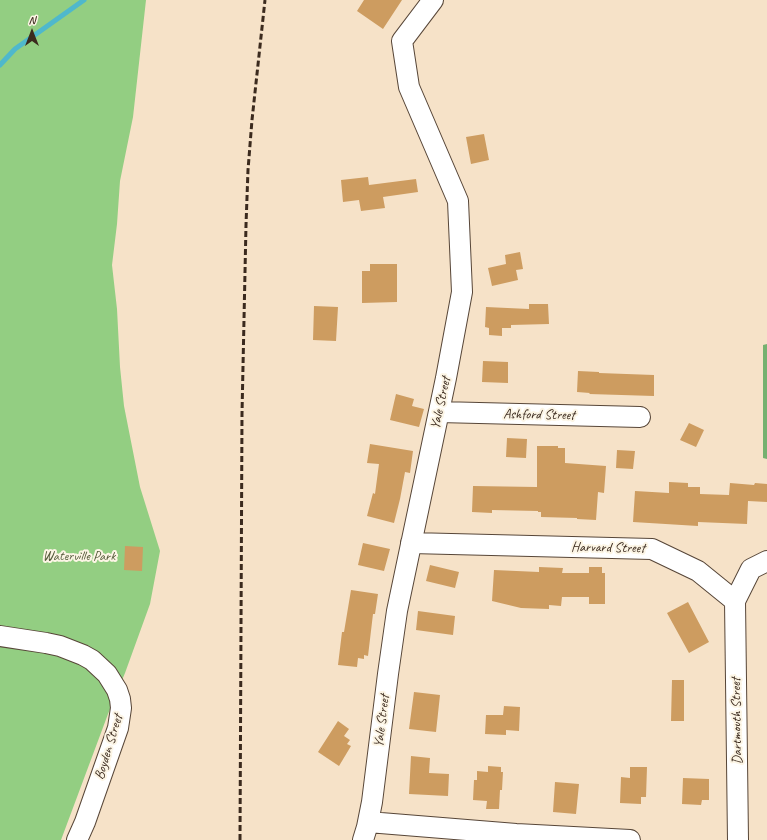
<!DOCTYPE html>
<html>
<head>
<meta charset="utf-8">
<style>
	body { margin:0 }
	#map { position:relative; width:767px; height:840px; overflow:hidden; background:#f6e2c8; font-family:Caveat,sans-serif }
	canvas { display:block }
	.north { position:absolute; left:12px; top:12px; width:40px; height:40px; -webkit-text-stroke:3px #fcf5e5; paint-order:stroke; rotate:0deg; font-size:11px; font-weight:700; line-height:16px; text-align:center; color:#3b2a1e }
	.north::after { content:''; display:block; margin:auto; width:14px; height:18px; background:#3b2a1e; clip-path:polygon(50% 0,100% 100%,50% 72%,0 100%) }
</style>
</head>
<body>
<div id="map">
<canvas width="767" height="840"></canvas>
<div class="north">N</div>
</div>
<script>
const g = document.querySelector('canvas').getContext('2d');
g.lineJoin = 'round';
function fill(path, color) { g.fillStyle = color; g.fill(path, 'evenodd'); }
const shape = rows => new Path2D(rows.map(r => 'M' + r).join(''));
function trace(path, color, width, dash) { g.strokeStyle = color; g.lineWidth = width; g.lineCap = dash ? 'butt' : 'round'; g.setLineDash(dash || []); g.stroke(path); }
function drawText(font, color, halo, rows, align = 'center') {
  g.font = font + ' Caveat,sans-serif'; g.lineWidth = 4; g.setLineDash([]); g.textBaseline = 'middle'; g.strokeStyle = halo; g.fillStyle = color; for (const [text, x, y, turn = 0] of rows) {
    g.save(); g.translate(x, y); g.rotate((+turn || 0) * Math.PI / 180); g.textAlign = isNaN(turn) ? turn : align; if (halo) g.strokeText(text, 0, 0); g.fillText(text, 0, 0); g.restore();
  }
}
const green = shape([
	[0,0,146,0,133,117,120,181,117,224,112,265,117,309,120,367,124,406,140,487,160,551,150,604,125,673,108,714,61,840,0,840]
]);
const forest = shape([
	[767,344,767,459,763,458,763,345]
]);
const stream = shape([
	[0,65,15,49,84,0]
]);
const building = shape([
	[364,0,402,0,383,29,357,11],
	[484,134,489,160,471,164,466,137],
	[368,177,369,185,416,179,418,192,383,197,385,208,361,211,359,200,343,202,341,180],
	[520,252,523,269,516,270,518,280,492,286,488,268,506,264,505,255],
	[370,264,397,264,397,302,362,303,362,271,370,271],
	[529,304,548,304,549,324,511,325,511,328,502,328,502,336,489,335,489,328,485,327,486,307,529,309],
	[314,306,338,307,336,341,313,340],
	[483,361,508,362,508,383,482,382],
	[578,371,599,372,599,373,654,375,654,396,589,394,590,393,577,392],
	[396,394,414,399,412,406,424,409,419,427,390,420],
	[689,423,704,430,696,447,680,440],
	[507,438,527,439,526,458,506,457],
	[370,444,413,451,410,473,405,472,400,499,394,523,367,516,373,493,375,494,379,464,367,463],
	[537,446,558,446,558,448,565,448,565,463,606,466,604,493,598,492,596,520,577,519,577,518,541,517,541,512,538,512,538,511,492,510,492,513,472,512,473,486,537,487],
	[617,450,635,451,633,469,616,468],
	[669,482,688,483,688,487,700,487,700,494,729,495,730,483,754,485,755,483,767,484,767,502,748,501,747,524,698,522,698,526,633,522,635,491,669,493],
	[363,543,390,549,384,571,358,565],
	[125,546,143,547,142,571,124,570],
	[430,565,459,572,455,588,426,581],
	[539,567,563,568,562,573,589,573,589,567,602,567,602,573,605,573,605,604,589,604,589,597,562,597,561,606,549,605,549,609,521,608,492,601,494,570,539,572],
	[351,590,378,594,375,614,373,614,368,656,364,655,364,659,358,658,357,667,338,665,342,632,344,632],
	[688,602,709,642,689,653,667,613],
	[418,611,455,616,453,635,416,630],
	[672,680,684,680,684,721,671,721],
	[414,692,440,695,436,732,409,729],
	[504,706,520,707,519,731,506,730,506,735,485,734,486,715,503,715],
	[338,721,349,729,344,736,350,740,347,744,351,746,339,766,318,752],
	[411,756,430,758,429,773,449,774,448,796,409,794],
	[488,766,501,767,501,772,503,772,502,790,500,790,499,809,486,809,487,801,473,800,474,780,477,780,477,771,488,772],
	[630,767,647,767,646,797,641,797,641,804,620,803,621,777,630,778],
	[683,778,709,779,709,800,702,800,701,805,682,804],
	[555,782,579,784,576,814,553,812]
]);
const minor = shape([
	[439,412,640,417],
	[411,543,652,549,698,571,735,601,751,569,767,561],
	[735,601,738,840],
	[0,636,46,643,60,646,83,655,92,660,107,674,117,690,120,699,121,708,118,728,85,822,77,840],
	[368,822,516,834,630,840],
	[363,840,367,827,372,802,388,674,397,611,446,378,462,292,458,201,409,87,402,41,433,0]
]);
const rail = shape([
	[240,840,242,414,246,225,248,170,252,120,265,0]
]);
const streetNames = [
	["Yale Street",441,403,-78],
	["Ashford Street",539,415,1],
	["Harvard Street",608,548,1],
	["Yale Street",382,721,-83],
	["Dartmouth Street",737,721,-91],
	["Boyden Street",109,747,-73]
];
const parkNames = [
	["Waterville Park",79,556]
];
fill(green, '#93ce82');
fill(forest, '#76b170');
trace(stream, '#4fb8cc', 5);
fill(building, '#cd9c60');
trace(minor, '#574638', 22);
trace(minor, '#fff', 20);
trace(rail, '#3b2a1e', 3, [6, 3]);
drawText('14px', '#3b2a1e', '#fcf5e5', streetNames);
drawText('14px', '#555b3c', '#fcf5e5', parkNames);
</script>
</body>
</html>
